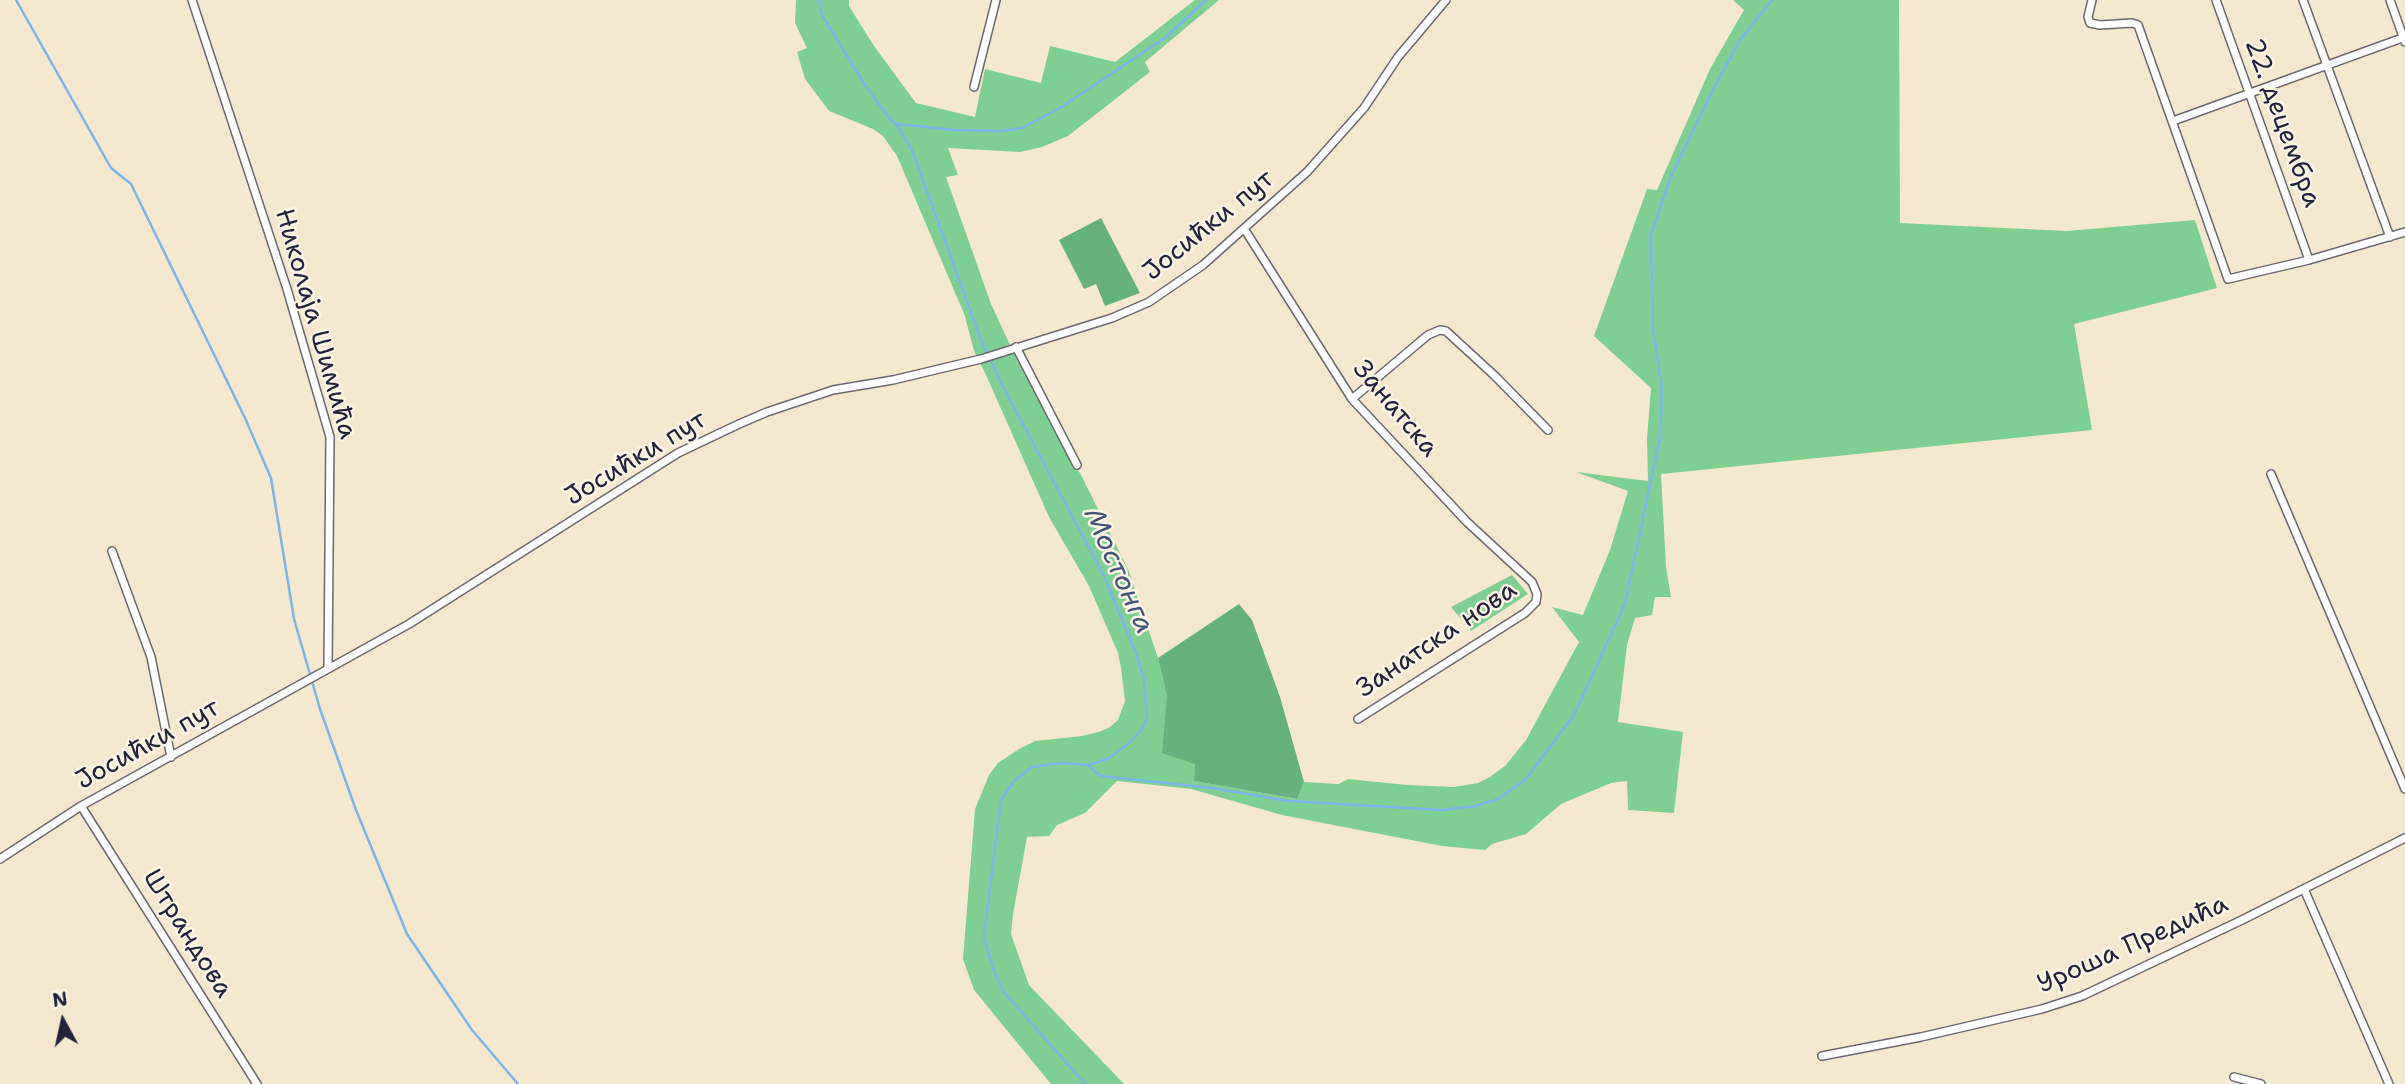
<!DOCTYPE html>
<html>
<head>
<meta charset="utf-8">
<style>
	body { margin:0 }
	#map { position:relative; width:2405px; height:1084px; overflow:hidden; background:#f4e9cf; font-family:"Shantell Sans",sans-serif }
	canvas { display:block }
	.north { position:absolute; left:28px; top:986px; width:70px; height:70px; -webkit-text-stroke:5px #fcf5e5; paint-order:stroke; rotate:352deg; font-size:19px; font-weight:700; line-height:28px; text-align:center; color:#22223b }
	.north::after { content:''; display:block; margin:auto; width:24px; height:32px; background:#22223b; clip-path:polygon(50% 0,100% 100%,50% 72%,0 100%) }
</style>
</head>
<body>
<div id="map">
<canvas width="2405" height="1084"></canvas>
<div class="north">N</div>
</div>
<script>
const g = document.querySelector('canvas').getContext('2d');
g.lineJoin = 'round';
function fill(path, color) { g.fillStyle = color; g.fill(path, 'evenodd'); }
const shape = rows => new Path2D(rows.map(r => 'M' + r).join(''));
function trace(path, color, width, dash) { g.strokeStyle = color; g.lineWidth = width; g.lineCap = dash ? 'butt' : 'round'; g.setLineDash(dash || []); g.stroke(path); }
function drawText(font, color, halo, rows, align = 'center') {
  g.font = font + ' "Shantell Sans",sans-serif'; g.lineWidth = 5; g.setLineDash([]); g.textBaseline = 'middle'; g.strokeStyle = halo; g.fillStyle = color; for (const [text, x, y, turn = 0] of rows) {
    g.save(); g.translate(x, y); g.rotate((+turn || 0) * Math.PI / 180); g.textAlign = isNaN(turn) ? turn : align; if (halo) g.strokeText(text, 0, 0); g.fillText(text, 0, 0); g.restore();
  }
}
const green = shape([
	[796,0,849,0,849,6,874,46,916,103,975,117,985,69,1041,83,1050,46,1115,62,1195,0,1219,0,1145,62,1150,72,1068,136,1042,147,1020,152,948,148,958,175,946,177,991,304,1017,360,1082,477,1128,569,1158,658,1167,697,1195,764,1195,781,1296,799,1304,782,1339,784,1348,779,1407,785,1454,787,1478,783,1490,777,1506,765,1526,740,1579,642,1552,607,1583,615,1610,550,1628,491,1576,472,1648,481,1647,439,1651,388,1594,336,1647,189,1657,190,1710,69,1744,10,1733,0,1899,0,1900,223,2067,231,2195,220,2217,288,2074,324,2092,430,1661,474,1666,567,1671,597,1655,597,1652,615,1635,618,1627,645,1618,722,1683,732,1674,813,1628,810,1627,781,1611,783,1561,804,1526,834,1492,844,1485,850,1442,846,1282,815,1191,789,1117,781,1085,813,1057,825,1049,836,1027,837,1013,914,1011,934,1029,985,1124,1084,1051,1084,974,990,963,959,975,809,989,775,998,763,1019,749,1035,741,1082,736,1099,732,1110,727,1118,720,1125,701,1121,668,1118,653,1089,586,1049,517,986,375,974,351,965,316,897,156,883,136,873,129,829,111,805,79,797,52,807,48,795,23],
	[1512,575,1528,594,1471,631,1451,607]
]);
const forest = shape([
	[1101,218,1140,293,1105,306,1096,284,1084,289,1059,240],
	[1239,604,1252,620,1280,697,1304,782,1297,799,1194,781,1195,764,1162,753,1167,697,1158,658]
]);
const stream = shape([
	[16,0,111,168,131,184,245,418,271,478,294,619,320,709,356,810,407,934,472,1030,518,1084],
	[819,0,822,15,863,82,889,118,896,124,912,150,980,337,1002,385,1102,572,1136,653,1144,679,1147,719,1142,729,1129,743,1109,758,1089,765,1062,763,1032,767,1013,782,1001,800,984,937,995,974,1004,992,1085,1084],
	[896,124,954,130,1001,131,1022,128,1060,108,1166,37,1206,0],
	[1089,766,1100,776,1212,788,1288,801,1442,810,1475,806,1498,799,1525,780,1574,715,1625,604,1660,437,1662,389,1653,328,1651,235,1672,174,1716,84,1740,40,1772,0]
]);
const street = shape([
	[192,0,287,289,330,437,328,669],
	[2092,0,2088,17,2090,23,2100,25,2132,23,2138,25,2228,279,2309,260,2405,232],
	[2216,0,2309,260],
	[2303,0,2390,237],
	[2390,0,2405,42],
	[974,87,996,0],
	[2173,121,2405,37],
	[1245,230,1352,399,1467,522,1532,582,1537,594,1536,602,1525,613,1358,719],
	[1016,347,1077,465],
	[1352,399,1428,335,1440,330,1446,331,1495,376,1548,430],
	[2271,474,2405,789],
	[112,551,151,657,171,757],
	[81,806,257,1084],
	[0,859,81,806,409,624,678,453,739,424,767,412,833,390,893,380,981,359,1112,318,1149,302,1203,265,1307,172,1364,108,1398,57,1446,0],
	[2304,889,2389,1084],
	[1822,1056,1921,1037,2042,1009,2082,996,2244,919,2405,838],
	[2234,1077,2261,1084]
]);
const streetNames = [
	["22. децембра",2282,123,70],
	["Јосићки пут",1209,226,-39],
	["Николаја Шимића",315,324,74],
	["Занатска",1395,409,50],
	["Јосићки пут",636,459,-31],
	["Занатска нова",1437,640,-34],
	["Јосићки пут",148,745,-29],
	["Штрандова",187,934,58],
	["Уроша Предића",2133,945,-24]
];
const waterNames = [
	["Мостонга",1118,571,66]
];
fill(green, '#7ed092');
fill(forest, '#66b27c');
trace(stream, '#7cb4ec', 2.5);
trace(street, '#6c686f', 10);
trace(street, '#fff', 7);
drawText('26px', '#22223b', '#fcf5e5', streetNames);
drawText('italic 28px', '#425579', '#fcf5e5', waterNames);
</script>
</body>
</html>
